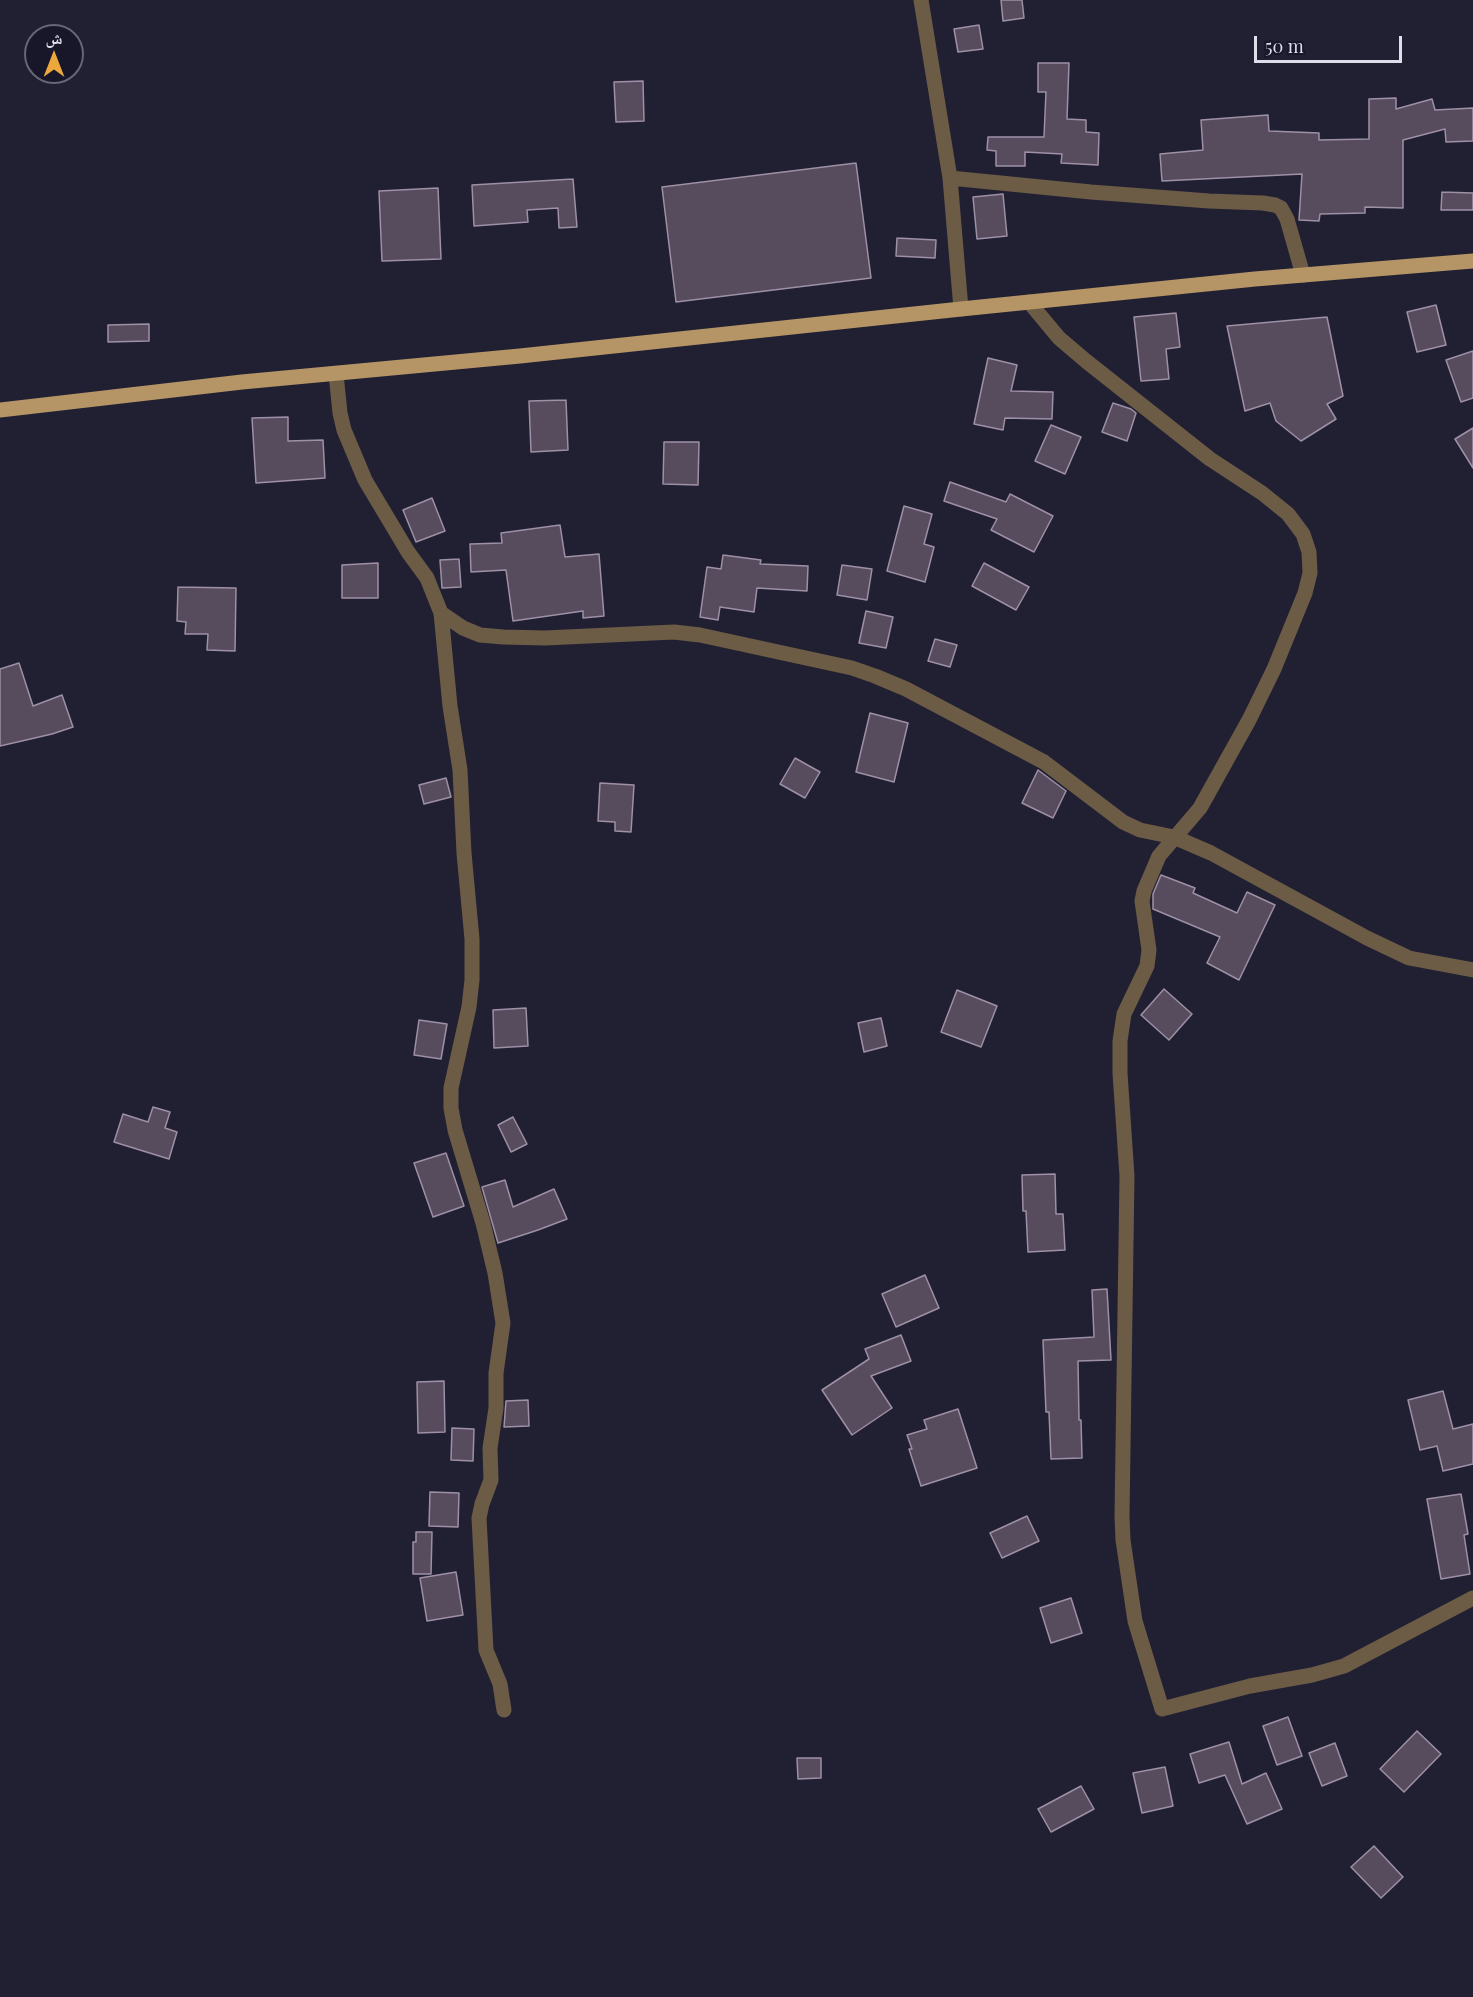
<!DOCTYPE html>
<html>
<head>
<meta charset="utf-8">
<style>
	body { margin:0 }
	#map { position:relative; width:1473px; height:1997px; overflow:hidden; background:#212033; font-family:"Playfair Display","Noto Naskh Arabic",serif }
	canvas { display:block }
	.north { position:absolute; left:24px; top:24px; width:60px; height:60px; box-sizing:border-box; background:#181629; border:2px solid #676676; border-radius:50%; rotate:0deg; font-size:16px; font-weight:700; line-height:24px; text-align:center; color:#deddea }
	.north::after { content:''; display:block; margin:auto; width:21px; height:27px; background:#eda83b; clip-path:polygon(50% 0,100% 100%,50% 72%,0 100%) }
	.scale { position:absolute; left:1254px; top:36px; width:148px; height:27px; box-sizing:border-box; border:3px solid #deddea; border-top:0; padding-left:8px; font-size:18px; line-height:21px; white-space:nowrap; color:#deddea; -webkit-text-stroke:4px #181629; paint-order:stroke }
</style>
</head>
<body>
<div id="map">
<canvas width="1473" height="1997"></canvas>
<div class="north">ش</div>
<div class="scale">50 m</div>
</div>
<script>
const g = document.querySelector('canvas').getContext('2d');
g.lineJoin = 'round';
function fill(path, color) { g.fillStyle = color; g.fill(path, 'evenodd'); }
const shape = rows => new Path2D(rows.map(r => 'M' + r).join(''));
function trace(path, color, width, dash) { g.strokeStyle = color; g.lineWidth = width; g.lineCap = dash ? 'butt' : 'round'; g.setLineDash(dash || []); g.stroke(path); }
const building = shape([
	[1001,0,1022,0,1024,18,1003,21,1001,0],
	[979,25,983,49,958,52,954,29,979,25],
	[1038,63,1069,63,1067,119,1086,120,1086,132,1099,133,1098,165,1061,163,1062,154,1025,152,1025,166,996,166,996,151,987,150,988,137,1044,137,1046,92,1038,92,1038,63],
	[643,81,644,121,616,122,614,82,643,81],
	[1396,98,1396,109,1432,99,1435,110,1473,108,1473,141,1446,142,1445,129,1403,140,1403,208,1365,207,1365,213,1320,214,1319,221,1299,220,1302,174,1162,181,1160,154,1203,150,1201,120,1268,115,1269,131,1319,133,1319,140,1369,139,1369,99,1396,98],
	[856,163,871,278,676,302,662,187,856,163],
	[573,179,577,227,559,228,558,208,527,210,528,222,474,226,472,185,573,179],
	[438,188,441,259,382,261,379,191,438,188],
	[1442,192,1473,193,1473,210,1441,210,1442,192],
	[1003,194,1007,236,977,239,973,197,1003,194],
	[897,238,936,240,935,258,896,256,897,238],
	[1436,305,1446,345,1417,352,1407,312,1436,305],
	[1176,313,1180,347,1166,349,1169,379,1141,381,1134,317,1176,313],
	[1327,317,1343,396,1327,404,1336,419,1301,441,1276,421,1270,403,1245,411,1227,326,1327,317],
	[149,324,149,341,108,342,108,325,149,324],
	[1473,351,1473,398,1461,402,1446,360,1473,351],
	[988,358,1017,365,1011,391,1053,392,1052,419,1005,418,1003,430,974,424,988,358],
	[566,400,568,450,531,452,529,401,566,400],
	[1113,403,1131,409,1136,413,1127,441,1102,432,1113,403],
	[288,417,288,441,323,440,325,478,256,483,252,418,288,417],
	[1051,425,1081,437,1065,474,1035,461,1051,425],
	[1473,428,1473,468,1455,439,1473,428],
	[664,442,699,442,698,485,663,484,664,442],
	[950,482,1006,502,1010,494,1053,516,1034,552,991,530,997,519,944,501,950,482],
	[432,498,445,531,416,542,403,510,432,498],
	[904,506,932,514,924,544,934,547,925,582,887,571,904,506],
	[560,525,565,557,599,554,604,616,583,618,583,611,513,621,506,570,471,572,470,544,502,543,501,533,560,525],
	[723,555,761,560,760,564,808,566,807,591,757,588,754,612,720,607,718,620,700,617,707,567,721,569,723,555],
	[459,559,461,587,442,588,440,560,459,559],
	[378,563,378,598,342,598,342,565,378,563],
	[984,563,1029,587,1016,610,972,586,984,563],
	[842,565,872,569,867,600,837,595,842,565],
	[178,587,236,588,235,651,207,650,208,634,185,634,186,622,177,621,178,587],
	[866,611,893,617,886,648,859,643,866,611],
	[935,639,957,645,950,667,928,661,935,639],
	[19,663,33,706,62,695,73,727,52,734,0,746,0,669,19,663],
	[870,713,908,723,894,782,856,772,870,713],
	[795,758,820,772,805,798,780,784,795,758],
	[1038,770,1066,791,1053,818,1022,803,1038,770],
	[446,778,451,797,424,804,419,785,446,778],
	[600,783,634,785,631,832,615,831,615,822,598,821,600,783],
	[1161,875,1195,888,1193,893,1237,913,1247,892,1275,905,1239,980,1207,963,1220,937,1153,909,1153,894,1161,875],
	[1164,989,1192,1014,1169,1040,1141,1015,1164,989],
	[957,990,997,1006,981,1047,941,1032,957,990],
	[526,1008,528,1046,494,1048,493,1010,526,1008],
	[881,1018,887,1046,864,1052,858,1023,881,1018],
	[419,1020,447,1024,441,1059,414,1055,419,1020],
	[153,1107,170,1112,165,1128,177,1132,169,1159,114,1142,123,1114,148,1122,153,1107],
	[513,1117,527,1144,511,1152,498,1125,513,1117],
	[446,1153,464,1206,433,1217,414,1163,446,1153],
	[1055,1174,1056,1214,1063,1214,1065,1250,1028,1252,1026,1211,1023,1211,1022,1175,1055,1174],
	[505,1180,513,1207,554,1189,567,1219,538,1230,498,1243,482,1187,505,1180],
	[925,1275,939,1308,896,1327,882,1294,925,1275],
	[1107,1289,1111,1360,1078,1361,1079,1420,1081,1420,1082,1458,1051,1459,1049,1412,1046,1412,1043,1340,1094,1337,1092,1290,1107,1289],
	[901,1335,911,1361,871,1376,892,1408,852,1435,822,1390,869,1359,865,1349,901,1335],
	[444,1381,445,1432,418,1433,417,1382,444,1381],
	[1443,1391,1453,1429,1473,1424,1473,1464,1443,1471,1437,1446,1420,1450,1408,1400,1443,1391],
	[528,1400,529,1426,504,1427,506,1401,528,1400],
	[958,1409,977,1468,921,1486,909,1449,912,1449,907,1435,927,1429,924,1420,958,1409],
	[452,1428,474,1429,473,1461,451,1460,452,1428],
	[430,1492,459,1493,458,1527,429,1526,430,1492],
	[1461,1494,1468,1534,1464,1535,1470,1574,1441,1579,1427,1499,1461,1494],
	[1027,1516,1039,1541,1002,1558,990,1533,1027,1516],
	[416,1532,432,1532,431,1574,413,1574,413,1542,416,1542,416,1532],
	[456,1572,463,1615,427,1621,420,1578,456,1572],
	[1071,1598,1082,1633,1051,1643,1040,1608,1071,1598],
	[1288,1717,1302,1756,1277,1765,1263,1726,1288,1717],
	[1417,1731,1441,1754,1404,1792,1380,1769,1417,1731],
	[1229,1742,1242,1784,1266,1773,1282,1809,1247,1824,1225,1775,1199,1783,1190,1754,1229,1742],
	[1335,1743,1347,1776,1322,1786,1309,1753,1335,1743],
	[797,1758,821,1758,821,1778,798,1779,797,1758],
	[1165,1767,1173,1806,1142,1813,1133,1773,1165,1767],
	[1081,1786,1094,1809,1051,1832,1038,1809,1081,1786],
	[1374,1846,1403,1877,1381,1898,1351,1867,1374,1846]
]);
const minor = shape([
	[921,0,950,178,961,309],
	[950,178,1091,192,1209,201,1263,203,1275,205,1281,208,1287,219,1303,275],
	[1029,302,1059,338,1086,361,1210,459,1262,493,1288,514,1303,534,1309,552,1310,573,1305,593,1274,669,1249,720,1200,808,1159,856,1144,891,1142,901,1149,950,1147,966,1124,1014,1120,1041,1120,1073,1127,1176,1122,1516,1123,1540,1135,1621,1162,1709,1250,1686,1312,1675,1344,1666,1473,1598],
	[336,374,340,413,344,430,365,480,408,552,427,578,441,613,463,628,480,635,503,637,545,638,674,632,700,635,852,668,875,676,906,689,1044,762,1123,822,1140,830,1174,837,1211,853,1367,938,1409,958,1473,970],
	[441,613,450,706,460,770,464,853,472,939,472,980,469,1007,451,1088,451,1108,455,1130,483,1223,495,1273,503,1323,496,1373,496,1408,490,1448,491,1480,482,1504,479,1518,486,1650,500,1684,504,1710]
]);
const primary = shape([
	[0,410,242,382,520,356,961,309,1255,279,1473,261]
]);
fill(building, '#574b5e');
trace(building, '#9e90a6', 1.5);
trace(minor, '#6c5c46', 15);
trace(primary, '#b59566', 15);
</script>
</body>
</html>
